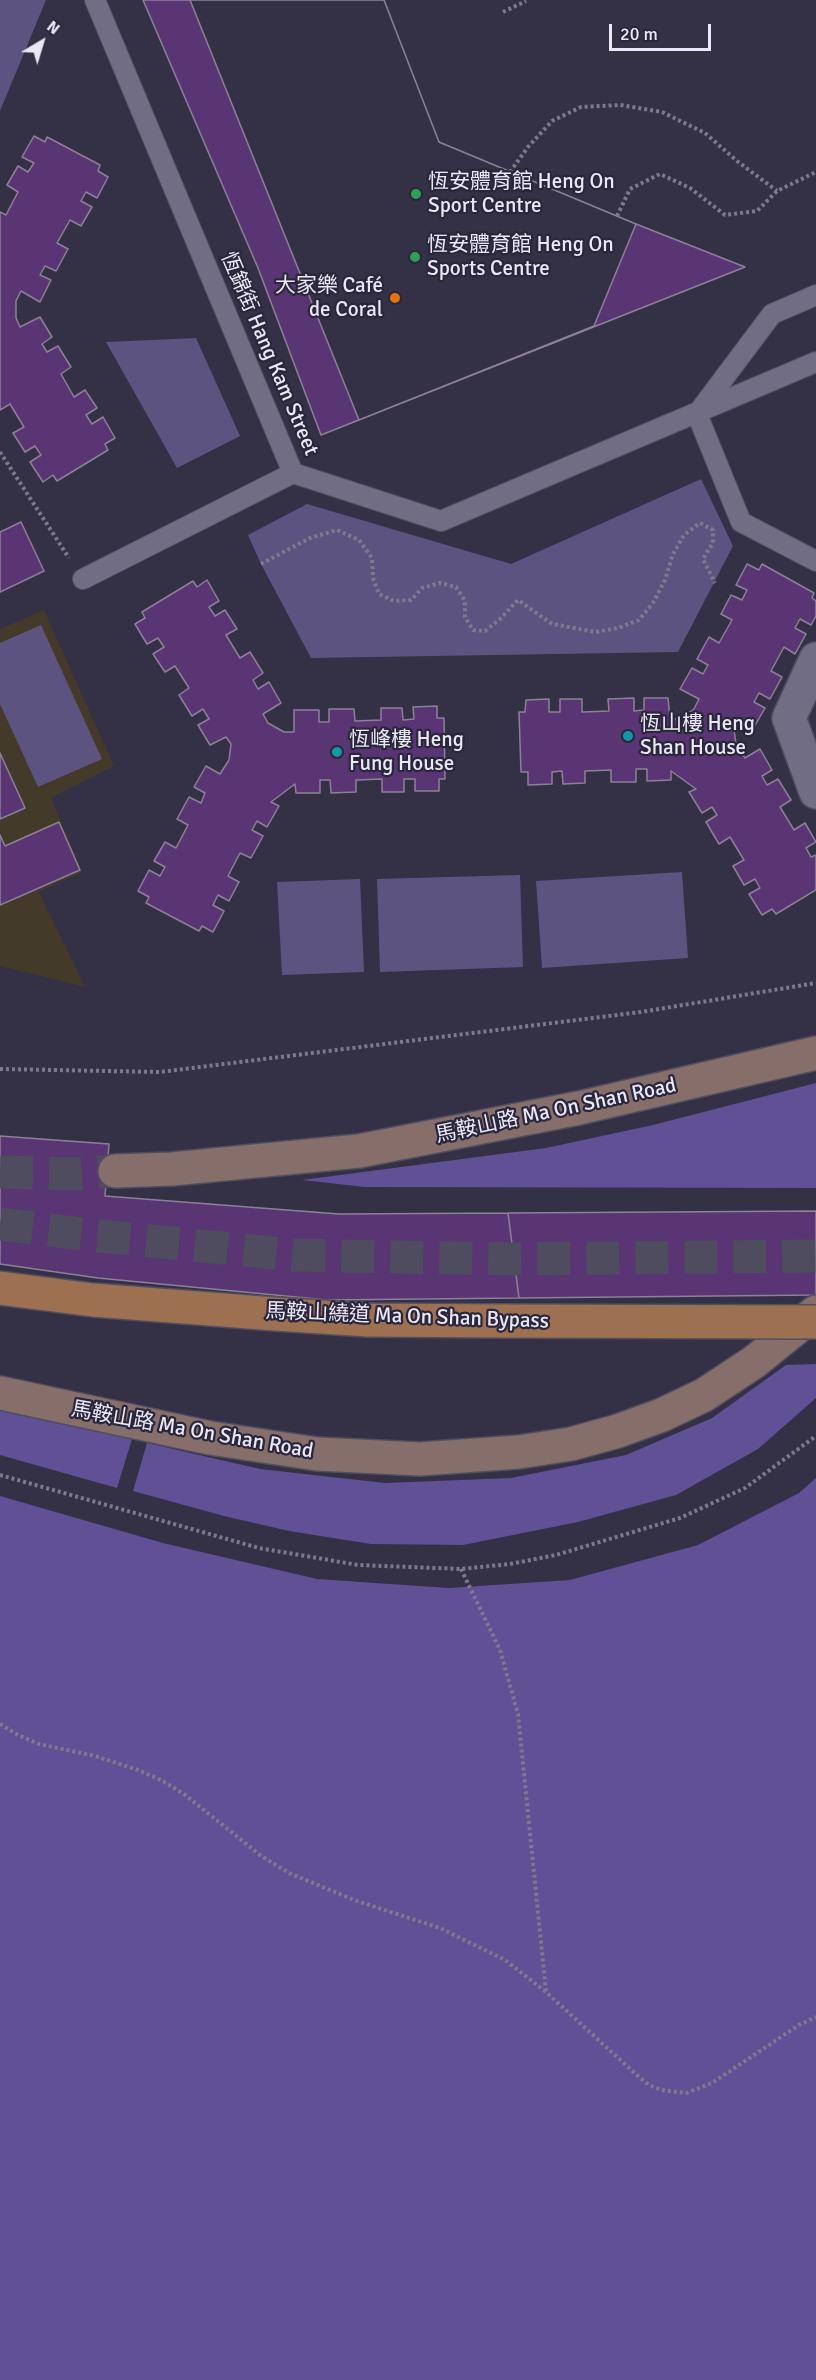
<!DOCTYPE html>
<html>
<head>
<meta charset="utf-8">
<style>
	body { margin:0 }
	#map { position:relative; width:816px; height:2380px; overflow:hidden; background:#343046; font-family:Signika,sans-serif }
	canvas { display:block }
	.north { position:absolute; left:12px; top:12px; width:60px; height:60px; -webkit-text-stroke:4px #2a263b; paint-order:stroke; rotate:38deg; font-size:16px; font-weight:700; line-height:24px; text-align:center; color:#eae8f6 }
	.north::after { content:''; display:block; margin:auto; width:21px; height:27px; background:#eae8f6; clip-path:polygon(50% 0,100% 100%,50% 72%,0 100%) }
	.scale { position:absolute; left:609px; top:24px; width:102px; height:27px; box-sizing:border-box; border:3px solid #eae8f6; border-top:0; padding-left:8px; font-size:18px; line-height:21px; white-space:nowrap; color:#eae8f6; -webkit-text-stroke:4px #2a263b; paint-order:stroke }
</style>
</head>
<body>
<div id="map">
<canvas width="816" height="2380"></canvas>
<div class="north">N</div>
<div class="scale">20 m</div>
</div>
<script>
const g = document.querySelector('canvas').getContext('2d');
g.lineJoin = 'round';
function fill(path, color) { g.fillStyle = color; g.fill(path, 'evenodd'); }
const shape = rows => new Path2D(rows.map(r => 'M' + r).join(''));
function trace(path, color, width, dash) { g.strokeStyle = color; g.lineWidth = width; g.lineCap = dash ? 'butt' : 'round'; g.setLineDash(dash || []); g.stroke(path); }
function drawText(font, color, halo, rows, align = 'center') {
  g.font = font + ' Signika,"Noto Sans TC",sans-serif'; g.lineWidth = 4.5; g.setLineDash([]); g.textBaseline = 'middle'; g.strokeStyle = halo; g.fillStyle = color; for (const [text, x, y, turn = 0] of rows) {
    g.save(); g.translate(x, y); g.rotate((+turn || 0) * Math.PI / 180); g.textAlign = isNaN(turn) ? turn : align; if (halo) g.strokeText(text, 0, 0); g.fillText(text, 0, 0); g.restore();
  }
}
const education = shape([
	[44,610,114,766,51,798,82,872,39,892,85,987,0,966,0,629]
]);
const green = shape([
	[0,0,46,0,0,111],
	[196,338,240,436,177,468,106,342],
	[701,479,733,546,678,652,311,658,261,564,248,535,307,504,511,564],
	[41,625,102,759,38,787,0,704,0,643],
	[682,872,688,958,542,968,536,881],
	[520,875,523,967,380,972,377,879],
	[360,879,364,972,282,975,277,882]
]);
const forest = shape([
	[816,1083,816,1188,365,1187,302,1180,546,1148,653,1125],
	[816,1364,816,1398,758,1449,676,1495,578,1522,463,1545,371,1544,289,1531,224,1516,133,1491,147,1443,260,1469,385,1483,511,1478,626,1455,712,1418,786,1365],
	[0,1408,132,1439,117,1488,0,1455],
	[816,1478,816,2380,0,2380,0,1496,163,1543,317,1579,449,1588,570,1580,698,1545,799,1493]
]);
const building = shape([
	[143,0,384,0,439,142,636,224,745,267,321,435,258,268,143,0],
	[190,0,384,0,439,142,636,224,594,326,359,420,190,0],
	[34,136,45,142,47,137,100,165,98,171,108,177,97,198,86,192,81,201,92,207,81,226,70,220,57,243,68,249,56,271,45,266,40,275,51,280,40,302,21,291,16,301,16,318,20,327,40,317,52,337,42,344,47,352,58,346,71,367,61,374,74,397,85,390,97,408,86,415,92,424,103,417,115,438,105,444,108,450,57,481,53,475,43,482,30,462,41,455,35,446,25,452,13,433,24,427,10,404,0,410,0,212,6,215,18,192,7,185,18,166,28,172,34,163,22,157,34,136],
	[21,522,44,571,0,592,0,532,21,522],
	[747,564,759,570,762,564,814,593,812,598,816,601,816,616,811,625,800,619,795,628,806,634,795,654,784,647,771,671,782,677,770,699,759,693,754,702,765,708,753,729,738,720,734,729,736,744,745,758,760,749,772,770,762,776,767,785,778,779,791,800,780,807,794,830,805,823,816,842,806,848,811,857,816,855,816,890,776,914,772,909,762,915,749,894,760,888,755,879,744,885,733,866,744,860,730,837,719,844,706,822,717,815,712,807,702,813,689,792,696,789,671,771,671,780,647,781,647,769,636,769,636,782,611,782,611,770,585,771,585,783,563,784,562,771,552,772,552,784,528,785,528,772,521,772,519,712,525,712,526,700,549,699,549,712,560,712,560,699,582,699,582,712,609,711,608,699,634,698,634,711,644,710,644,698,668,698,670,719,680,719,694,709,699,699,680,689,692,668,703,674,708,665,697,659,709,637,719,643,732,620,721,614,731,595,742,600,747,590,736,585,747,564],
	[207,580,219,601,209,607,215,616,225,610,237,629,226,635,240,658,250,652,263,673,253,680,258,689,269,682,281,703,263,714,268,723,284,732,294,732,294,710,319,710,319,722,329,722,329,709,354,709,355,721,381,720,381,708,402,708,403,720,414,719,413,707,437,706,437,718,444,718,445,779,439,779,439,791,415,791,415,779,404,779,404,792,382,792,382,779,356,780,356,792,331,793,330,780,320,780,320,793,296,793,295,784,271,802,279,806,267,827,257,821,252,830,263,836,251,858,240,853,228,876,239,882,229,901,218,895,213,905,224,911,213,932,202,926,199,931,146,903,149,897,138,891,149,870,160,876,165,867,154,861,165,842,176,848,188,825,177,819,189,797,201,803,205,793,194,787,206,766,220,774,229,760,231,744,226,737,210,745,198,725,209,719,203,709,192,716,179,695,189,688,175,666,165,672,153,654,164,647,158,638,147,644,135,624,145,618,142,612,193,581,197,587,207,580],
	[0,753,25,808,0,819,0,753],
	[59,822,80,870,0,905,0,835,5,846,59,822],
	[0,1136,109,1144,105,1196,339,1214,508,1213,519,1298,327,1300,98,1278,0,1264,0,1136],
	[816,1211,816,1295,519,1298,508,1213,816,1211]
]);
const secondaryTunnel = shape([
	[0,1172,78,1174,115,1171]
]);
const primaryTunnel = shape([
	[0,1224,90,1235,293,1255,512,1259,816,1256]
]);
const path = shape([
	[503,12,526,1],
	[510,172,528,147,552,121,581,107,620,105,662,112,705,133,737,161,777,191],
	[617,216,630,189,660,174,690,188,725,215,757,211,777,191,816,172],
	[0,452,69,558],
	[261,564,310,538,337,530,359,540,372,558,373,578,379,594,394,601,411,600,422,588,440,583,456,587,465,601,465,617,473,630,485,631,500,619,518,600,552,624,596,632,618,628,639,620,653,603,665,580,673,554,684,535,700,523,713,530,713,543,703,559,715,583],
	[0,1069,160,1072,641,1012,816,983],
	[0,1475,259,1548,358,1565,461,1569,510,1564,556,1555,680,1518,745,1488,816,1436],
	[461,1569,500,1650,518,1714,546,1992],
	[0,1724,18,1735,39,1744,95,1756,138,1770,161,1780,184,1794,260,1855,289,1873,354,1900,440,1928,505,1960,546,1992,639,2077,649,2085,661,2090,686,2093,712,2083,799,2025,816,2017]
]);
const lane = shape([
	[95,0,293,473,441,521,816,362],
	[816,295,772,314,697,414,741,522,816,561],
	[83,579,293,473]
]);
const street = shape([
	[816,659,789,718,816,792]
]);
const secondary = shape([
	[115,1171,172,1169,359,1151,579,1108,816,1053],
	[0,1393,210,1438,317,1454,420,1459,519,1452,571,1444,618,1431,662,1415,704,1395,754,1362,816,1312]
]);
const primary = shape([
	[0,1288,93,1300,275,1314,368,1320,506,1321]
]);
const primaryBridge = shape([
	[506,1321,816,1322]
]);
const markers = [
	[416,194,6,"#2e9e5b"],
	[415,257,6,"#2e9e5b"],
	[395,298,6,"#e8710a"],
	[628,736,6,"#0f9aa8"],
	[337,752,6,"#0f9aa8"]
];
const poiNames = [
	["恆安體育館 Heng On",428,182],
	["Sport Centre",428,206],
	["恆安體育館 Heng On",427,245],
	["Sports Centre",427,269],
	["大家樂 Café",383,286,"right"],
	["de Coral",383,310,"right"],
	["恆山樓 Heng",640,724],
	["Shan House",640,748],
	["恆峰樓 Heng",349,740],
	["Fung House",349,764]
];
const streetNames = [
	["恆錦街 Hang Kam Street",269,354,67],
	["馬鞍山路 Ma On Shan Road",556,1111,-12],
	["馬鞍山繞道 Ma On Shan Bypass",407,1317,2],
	["馬鞍山路 Ma On Shan Road",192,1431,10]
];
fill(education, '#433a29');
fill(green, '#5d5381');
fill(forest, '#605095');
fill(building, '#593574');
trace(building, '#8d8198', 1.5);
trace(secondaryTunnel, '#4f4c60', 33, [33, 16]);
trace(primaryTunnel, '#4f4c60', 33, [33, 16]);
trace(lane, '#524e60', 22);
trace(street, '#524e60', 36);
trace(secondary, '#524e60', 36);
trace(primary, '#524e60', 36);
trace(path, '#7d7a8d', 4, [3, 3]);
trace(lane, '#716d85', 20);
trace(street, '#716d85', 33);
trace(secondary, '#866e6b', 33);
trace(primary, '#9c7051', 33);
trace(primaryBridge, '#524e60', 36, []);
trace(primaryBridge, '#9c7051', 33);
for (const [x, y, r, color] of markers) { const dot = new Path2D(); dot.arc(x, y, r, 0, 2 * Math.PI); g.fillStyle = color; g.fill(dot); trace(dot, '#2a263b', 2); }
drawText('21px', '#eae8f6', '#2a263b', poiNames, 'left');
drawText('21px', '#eae8f6', '#2a263b', streetNames);
</script>
</body>
</html>
